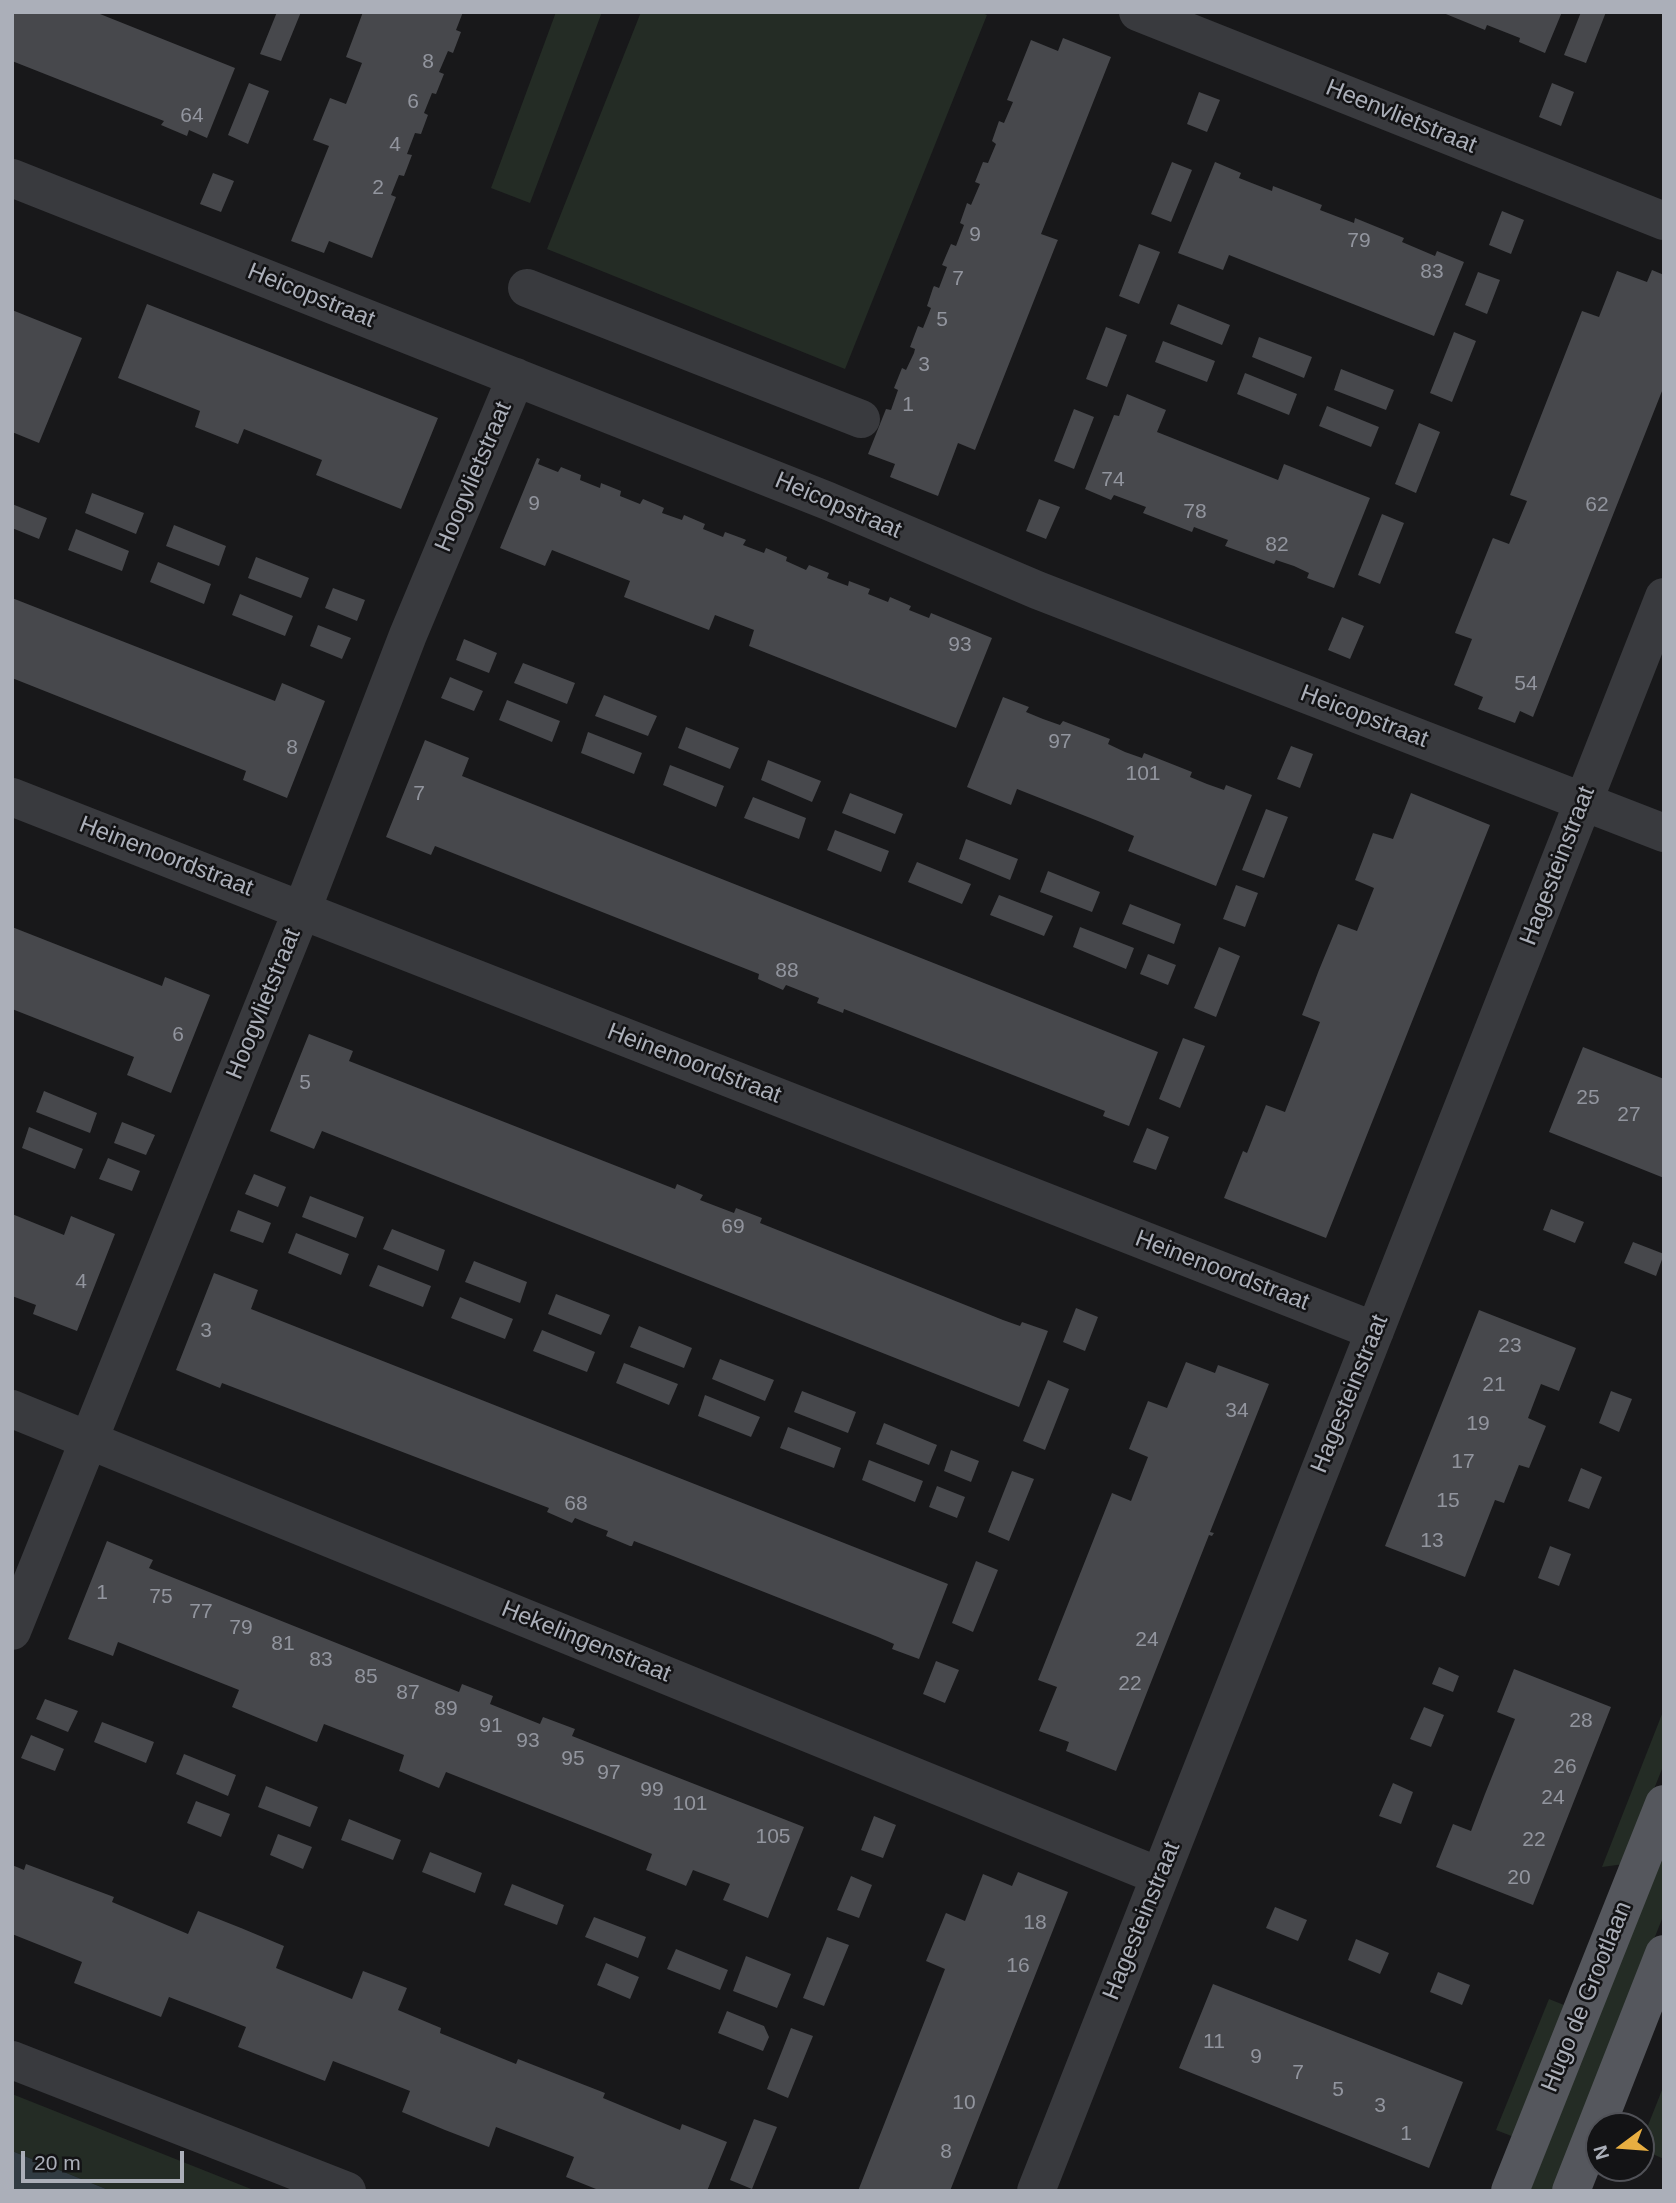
<!DOCTYPE html>
<html>
<head>
<meta charset="utf-8">
<style>
	body { margin:0 }
	#map { position:relative; width:1676px; height:2203px; overflow:hidden; background:#18181a; font-family:Helvetica,sans-serif }
	canvas { display:block }
	.frame { position:absolute; inset:0; border:14px solid #abafb9; pointer-events:none }
	.north { position:absolute; left:1585px; top:2112px; width:70px; height:70px; box-sizing:border-box; background:#131315; border:2px solid #505157; border-radius:50%; rotate:254deg; font-size:19px; font-weight:700; line-height:28px; text-align:center; color:#abafb9 }
	.north::after { content:''; display:block; margin:auto; width:24px; height:32px; background:#e8ae41; clip-path:polygon(50% 0,100% 100%,50% 72%,0 100%) }
	.scale { position:absolute; left:21px; top:2151px; width:163px; height:32px; box-sizing:border-box; border:4px solid #abafb9; border-top:0; padding-left:9px; font-size:21px; line-height:24px; white-space:nowrap; color:#abafb9; -webkit-text-stroke:5px #131315; paint-order:stroke }
</style>
</head>
<body>
<div id="map">
<canvas width="1676" height="2203"></canvas>
<div class="frame"></div>
<div class="north">N</div>
<div class="scale">20 m</div>
</div>
<script>
const g = document.querySelector('canvas').getContext('2d');
g.lineJoin = 'round';
function fill(path, color) { g.fillStyle = color; g.fill(path, 'evenodd'); }
const shape = rows => new Path2D(rows.map(r => 'M' + r).join(''));
function trace(path, color, width, dash) { g.strokeStyle = color; g.lineWidth = width; g.lineCap = dash ? 'butt' : 'round'; g.setLineDash(dash || []); g.stroke(path); }
function drawText(font, color, halo, rows, align = 'center') {
  g.font = font + ' Helvetica,sans-serif'; g.lineWidth = 5; g.setLineDash([]); g.textBaseline = 'middle'; g.strokeStyle = halo; g.fillStyle = color; for (const [text, x, y, turn = 0] of rows) {
    g.save(); g.translate(x, y); g.rotate((+turn || 0) * Math.PI / 180); g.textAlign = isNaN(turn) ? turn : align; if (halo) g.strokeText(text, 0, 0); g.fillText(text, 0, 0); g.restore();
  }
}
const green = shape([
	[556,12,602,12,530,203,491,188],
	[641,12,980,12,987,15,845,369,547,249],
	[1664,1709,1664,1764,1624,1864,1602,1867],
	[1664,1851,1664,1914,1554,2191,1530,2191],
	[1549,1999,1569,2007,1514,2137,1496,2130],
	[1664,2085,1664,2159,1641,2149,1641,2143],
	[12,2094,256,2191,111,2191,12,2151]
]);
const water = shape([
	[12,2151,111,2191,12,2191]
]);
const building = shape([
	[12,12,95,12,235,68,207,138,189,130,187,136,161,125,164,121,12,61],
	[277,12,301,12,281,61,260,54],
	[363,12,463,12,456,30,461,32,453,53,448,51,439,72,444,74,436,94,432,93,424,113,428,115,421,134,415,133,407,154,412,155,404,176,399,175,391,195,396,197,372,258,329,241,324,253,291,241,329,146,313,140,330,98,346,104,362,63,346,57],
	[1441,12,1562,12,1545,53,1519,42,1520,38,1487,25,1485,30],
	[1581,12,1606,12,1586,63,1564,55],
	[1063,38,1111,57,1041,234,1058,240,1057,242,975,450,958,443,938,496,890,477,895,464,868,454,886,409,891,410,898,390,894,388,902,368,906,370,914,353,915,349,910,347,918,326,923,328,931,308,927,306,933,288,934,286,939,288,947,267,942,265,951,244,956,246,964,225,960,223,966,206,967,203,971,205,980,184,975,182,983,162,988,163,996,144,992,141,999,121,1004,123,1013,102,1007,100,1031,40,1058,51],
	[249,83,269,91,248,144,228,135],
	[1552,83,1574,92,1561,126,1539,117],
	[1199,92,1220,100,1207,132,1187,124],
	[1172,162,1192,170,1171,222,1151,214],
	[1215,162,1241,173,1239,178,1272,191,1273,186,1322,205,1320,210,1354,223,1355,218,1404,238,1402,242,1435,256,1437,251,1464,262,1434,336,1229,255,1223,270,1178,253],
	[213,173,234,181,221,212,200,204],
	[1502,211,1524,220,1511,254,1489,245],
	[1139,244,1160,252,1139,304,1119,296],
	[1652,270,1664,275,1664,386,1533,717,1520,711,1515,723,1478,709,1483,697,1454,685,1472,639,1455,633,1456,630,1492,540,1493,538,1509,544,1527,501,1510,495,1582,311,1599,317,1617,271,1647,282],
	[1478,272,1500,280,1487,314,1465,305],
	[147,304,438,418,401,509,316,475,322,460,244,429,238,444,195,427,200,411,118,378],
	[1178,304,1230,325,1222,345,1170,324],
	[12,310,82,338,39,443,12,432],
	[1106,327,1127,335,1107,387,1086,379],
	[1454,332,1476,341,1452,402,1430,393],
	[1259,337,1312,357,1304,378,1252,357],
	[1163,341,1215,361,1207,382,1155,362],
	[1341,369,1394,390,1386,410,1334,390],
	[1245,373,1297,394,1289,415,1237,394],
	[1127,394,1166,410,1157,432,1278,480,1284,464,1370,498,1334,588,1307,578,1309,573,1294,566,1276,560,1274,564,1225,546,1228,540,1212,534,1194,527,1192,532,1143,513,1146,507,1114,495,1111,500,1085,489,1114,415,1119,416],
	[1327,406,1379,427,1371,447,1319,426],
	[1074,409,1094,417,1074,469,1054,461],
	[1419,423,1440,432,1416,493,1395,484],
	[537,458,540,459,538,464,558,472,561,467,581,475,580,480,600,488,601,483,621,491,620,496,640,504,643,499,662,507,664,508,662,513,682,520,684,515,705,524,703,529,723,537,725,532,744,539,746,540,743,545,764,553,766,548,787,557,786,561,806,570,809,565,829,573,827,578,848,586,849,581,870,589,868,594,888,602,890,597,911,606,909,610,929,618,931,613,992,638,956,728,749,646,754,630,715,615,709,630,624,597,630,581,552,550,545,566,500,548],
	[92,493,144,513,136,534,85,513],
	[1039,499,1060,507,1046,539,1026,531],
	[12,504,47,518,39,539,12,528],
	[1382,514,1404,523,1380,584,1358,575],
	[174,525,226,546,219,566,166,546],
	[76,529,129,551,122,571,68,550],
	[256,557,309,578,301,598,248,578],
	[158,562,211,584,204,604,150,582],
	[333,588,365,600,357,621,325,608],
	[240,594,293,616,285,636,232,615],
	[12,598,275,701,282,683,325,701,287,798,243,780,246,771,12,678],
	[1342,617,1364,626,1350,659,1328,650],
	[318,625,351,638,342,659,310,646],
	[464,639,497,653,489,673,456,660],
	[523,663,575,683,567,704,514,683],
	[450,677,483,691,474,711,441,698],
	[604,695,657,716,648,736,595,716],
	[1003,697,1029,707,1026,712,1043,719,1060,725,1063,721,1110,739,1108,744,1125,752,1142,758,1144,753,1192,772,1190,777,1207,784,1224,790,1226,785,1252,795,1216,886,1128,851,1134,836,1098,821,1017,789,1011,805,967,787],
	[507,700,560,721,552,742,499,720],
	[686,727,739,748,730,769,678,748],
	[588,732,642,753,634,774,581,753],
	[425,740,469,758,462,776,1158,1052,1129,1126,1103,1116,1105,1111,844,1009,843,1013,817,1003,819,998,786,985,783,990,758,979,759,974,435,846,431,855,386,837],
	[1291,746,1313,754,1300,788,1277,779],
	[768,760,821,781,812,802,761,780],
	[670,765,724,786,716,807,663,785],
	[850,793,903,814,895,834,842,813],
	[1411,793,1490,825,1326,1238,1224,1198,1243,1151,1247,1153,1266,1105,1285,1112,1320,1022,1302,1015,1319,970,1338,924,1357,931,1374,888,1355,880,1373,833,1393,839],
	[753,797,806,818,799,839,744,818],
	[1266,809,1288,817,1264,878,1242,870],
	[835,830,889,851,881,872,827,850],
	[966,839,1018,859,1010,880,959,859],
	[917,862,971,884,962,904,908,882],
	[1048,871,1100,892,1092,912,1040,892],
	[1236,885,1258,893,1245,927,1223,919],
	[999,895,1053,916,1044,936,990,915],
	[1130,904,1181,924,1174,944,1122,924],
	[12,927,162,986,165,977,210,995,171,1093,127,1075,134,1057,12,1009],
	[1080,927,1134,948,1126,969,1073,947],
	[1219,947,1240,956,1216,1017,1194,1008],
	[1148,954,1176,965,1168,985,1140,974],
	[309,1034,353,1051,349,1061,675,1189,677,1184,703,1195,700,1200,734,1213,736,1208,762,1218,760,1223,1003,1320,1020,1326,1022,1322,1048,1331,1019,1407,322,1131,314,1149,270,1131],
	[1183,1038,1205,1046,1180,1108,1159,1099],
	[1583,1047,1664,1079,1664,1178,1549,1132],
	[44,1091,97,1113,90,1133,36,1112],
	[122,1122,155,1135,146,1155,114,1143],
	[29,1127,83,1149,75,1169,22,1148],
	[1147,1128,1169,1137,1156,1170,1133,1162],
	[108,1158,140,1171,132,1191,99,1179],
	[254,1174,286,1187,278,1207,245,1194],
	[310,1196,364,1217,356,1238,302,1217],
	[1551,1209,1584,1222,1575,1243,1543,1230],
	[238,1210,271,1223,263,1243,230,1231],
	[12,1214,64,1235,71,1216,115,1234,77,1331,33,1314,36,1305,12,1296],
	[392,1229,445,1250,438,1271,383,1249],
	[296,1233,349,1254,341,1275,288,1253],
	[1633,1242,1664,1254,1656,1276,1624,1263],
	[474,1261,527,1282,520,1303,465,1282],
	[378,1265,431,1286,423,1307,369,1286],
	[214,1273,258,1290,251,1309,948,1584,919,1659,892,1649,894,1644,878,1637,673,1556,634,1541,632,1546,630,1546,606,1536,608,1531,592,1525,575,1518,572,1523,547,1512,549,1508,222,1383,220,1388,176,1370],
	[556,1294,610,1315,601,1335,548,1314],
	[460,1297,513,1319,505,1339,451,1318],
	[1076,1308,1098,1317,1085,1351,1063,1342],
	[1479,1310,1576,1348,1559,1391,1541,1384,1528,1418,1546,1426,1529,1468,1519,1465,1504,1503,1495,1500,1465,1577,1385,1546],
	[639,1326,692,1348,684,1368,630,1347],
	[542,1330,595,1352,587,1372,533,1351],
	[720,1359,774,1380,765,1401,712,1379],
	[1186,1362,1215,1373,1218,1365,1269,1384,1210,1532,1214,1533,1212,1536,1209,1535,1116,1771,1066,1751,1069,1742,1039,1731,1057,1687,1038,1680,1112,1493,1131,1501,1148,1457,1129,1449,1148,1401,1167,1408],
	[624,1363,678,1384,669,1405,616,1383],
	[1048,1380,1069,1389,1045,1450,1023,1441],
	[802,1391,856,1412,848,1433,794,1412],
	[1611,1391,1632,1399,1619,1432,1599,1423],
	[705,1395,760,1417,751,1437,698,1416],
	[884,1423,937,1445,929,1465,876,1444],
	[788,1427,841,1448,834,1468,780,1448],
	[951,1450,979,1461,971,1482,944,1471],
	[869,1460,923,1481,915,1502,862,1480],
	[1581,1468,1602,1477,1589,1509,1568,1501],
	[1012,1471,1034,1479,1009,1541,988,1532],
	[937,1486,965,1497,957,1518,929,1507],
	[107,1541,153,1560,149,1568,459,1692,462,1684,493,1696,490,1704,540,1724,543,1717,575,1729,572,1736,804,1827,768,1918,723,1900,730,1884,693,1870,686,1886,684,1885,646,1870,652,1854,608,1836,446,1772,439,1788,399,1771,404,1755,324,1724,317,1742,314,1741,232,1707,239,1690,118,1642,113,1656,68,1639],
	[1550,1546,1571,1554,1559,1586,1538,1578],
	[976,1561,998,1570,973,1632,952,1623],
	[936,1661,959,1670,945,1703,923,1694],
	[1439,1667,1459,1676,1453,1692,1432,1684],
	[1514,1669,1611,1707,1533,1905,1436,1867,1453,1824,1471,1831,1485,1794,1515,1719,1497,1712],
	[45,1699,78,1711,68,1732,36,1719],
	[1424,1707,1444,1715,1431,1747,1410,1739],
	[102,1722,154,1742,146,1763,94,1742],
	[31,1735,64,1749,55,1771,21,1758],
	[184,1754,236,1775,228,1796,176,1774],
	[1393,1783,1413,1792,1401,1824,1379,1816],
	[266,1786,318,1807,310,1827,258,1807],
	[196,1801,230,1814,221,1837,187,1823],
	[874,1816,896,1825,883,1858,861,1850],
	[349,1819,401,1840,393,1860,341,1840],
	[278,1834,312,1847,303,1869,270,1855],
	[430,1852,482,1873,475,1893,422,1872],
	[26,1864,114,1897,112,1902,188,1934,198,1911,241,1928,284,1946,276,1968,352,1999,363,1971,407,1988,398,2010,441,2028,440,2033,516,2064,518,2059,605,2093,603,2098,680,2130,682,2124,727,2142,707,2191,601,2191,566,2177,574,2157,496,2127,489,2147,445,2130,402,2112,410,2091,372,2076,333,2061,325,2081,238,2047,246,2027,208,2012,169,1997,161,2017,74,1983,82,1962,12,1934,12,1865,24,1870],
	[1018,1872,1068,1892,950,2191,858,2191,945,1969,926,1961,945,1915,946,1913,965,1921,983,1874,1012,1886],
	[851,1876,872,1885,859,1918,837,1910],
	[512,1884,564,1905,557,1925,504,1905],
	[1275,1907,1307,1920,1298,1941,1266,1928],
	[594,1917,646,1937,638,1958,585,1937],
	[827,1937,849,1945,824,2006,803,1998],
	[1356,1939,1389,1953,1380,1974,1348,1960],
	[676,1949,728,1970,720,1990,667,1969],
	[746,1956,791,1974,777,2008,733,1991],
	[606,1963,639,1977,630,1999,597,1985],
	[1438,1972,1470,1985,1462,2005,1430,1992],
	[1213,1984,1463,2082,1429,2168,1179,2068],
	[727,2011,764,2026,769,2037,763,2051,718,2033],
	[791,2028,813,2036,788,2098,767,2089],
	[754,2119,777,2127,752,2189,730,2180]
]);
const minor = shape([
	[1138,12,1664,221],
	[12,178,828,501,1037,590,1664,833],
	[527,288,861,419],
	[12,797,1375,1331],
	[12,1409,1159,1876],
	[12,1631,302,910,408,635,516,377],
	[12,2060,347,2191],
	[1036,2191,1664,597]
]);
const major = shape([
	[1510,2191,1664,1804],
	[1571,2191,1664,1954]
]);
const numberNames = [
	["8",428,62],
	["6",413,102],
	["64",192,116],
	["4",395,145],
	["2",378,188],
	["9",975,235],
	["79",1359,241],
	["83",1432,272],
	["7",958,279],
	["5",942,320],
	["3",924,365],
	["1",908,405],
	["74",1113,480],
	["9",534,504],
	["62",1597,505],
	["78",1195,512],
	["82",1277,545],
	["93",960,645],
	["54",1526,684],
	["97",1060,742],
	["8",292,748],
	["101",1143,774],
	["7",419,794],
	["88",787,971],
	["6",178,1035],
	["5",305,1083],
	["25",1588,1098],
	["27",1629,1115],
	["69",733,1227],
	["4",81,1282],
	["3",206,1331],
	["23",1510,1346],
	["21",1494,1385],
	["34",1237,1411],
	["19",1478,1424],
	["17",1463,1462],
	["15",1448,1501],
	["68",576,1504],
	["13",1432,1541],
	["1",102,1593],
	["75",161,1597],
	["77",201,1612],
	["79",241,1628],
	["24",1147,1640],
	["81",283,1644],
	["83",321,1660],
	["85",366,1677],
	["22",1130,1684],
	["87",408,1693],
	["89",446,1709],
	["28",1581,1721],
	["91",491,1726],
	["93",528,1741],
	["95",573,1759],
	["26",1565,1767],
	["97",609,1773],
	["99",652,1790],
	["24",1553,1798],
	["101",690,1804],
	["105",773,1837],
	["22",1534,1840],
	["20",1519,1878],
	["18",1035,1923],
	["16",1018,1966],
	["11",1214,2042],
	["9",1256,2057],
	["7",1298,2073],
	["5",1338,2090],
	["10",964,2103],
	["3",1380,2106],
	["1",1406,2134],
	["8",946,2152]
];
const streetNames = [
	["Heenvlietstraat",1401,117,22],
	["Heicopstraat",311,296,22],
	["Hoogvlietstraat",474,477,-67],
	["Heicopstraat",838,506,23],
	["Heicopstraat",1364,717,21],
	["Heinenoordstraat",166,857,21],
	["Hagesteinstraat",1558,866,-69],
	["Hoogvlietstraat",264,1004,-68],
	["Heinenoordstraat",694,1064,21],
	["Heinenoordstraat",1222,1271,21],
	["Hagesteinstraat",1350,1394,-68],
	["Hekelingenstraat",586,1642,22],
	["Hagesteinstraat",1142,1921,-68],
	["Hugo de Grootlaan",1587,1997,-68]
];
fill(green, '#242c25');
fill(water, '#313b42');
fill(building, '#47484c');
trace(minor, '#393a3e', 38);
trace(major, '#55575d', 38);
drawText('21px', '#92959e', null, numberNames);
drawText('24px', '#abafb9', '#131315', streetNames);
</script>
</body>
</html>
